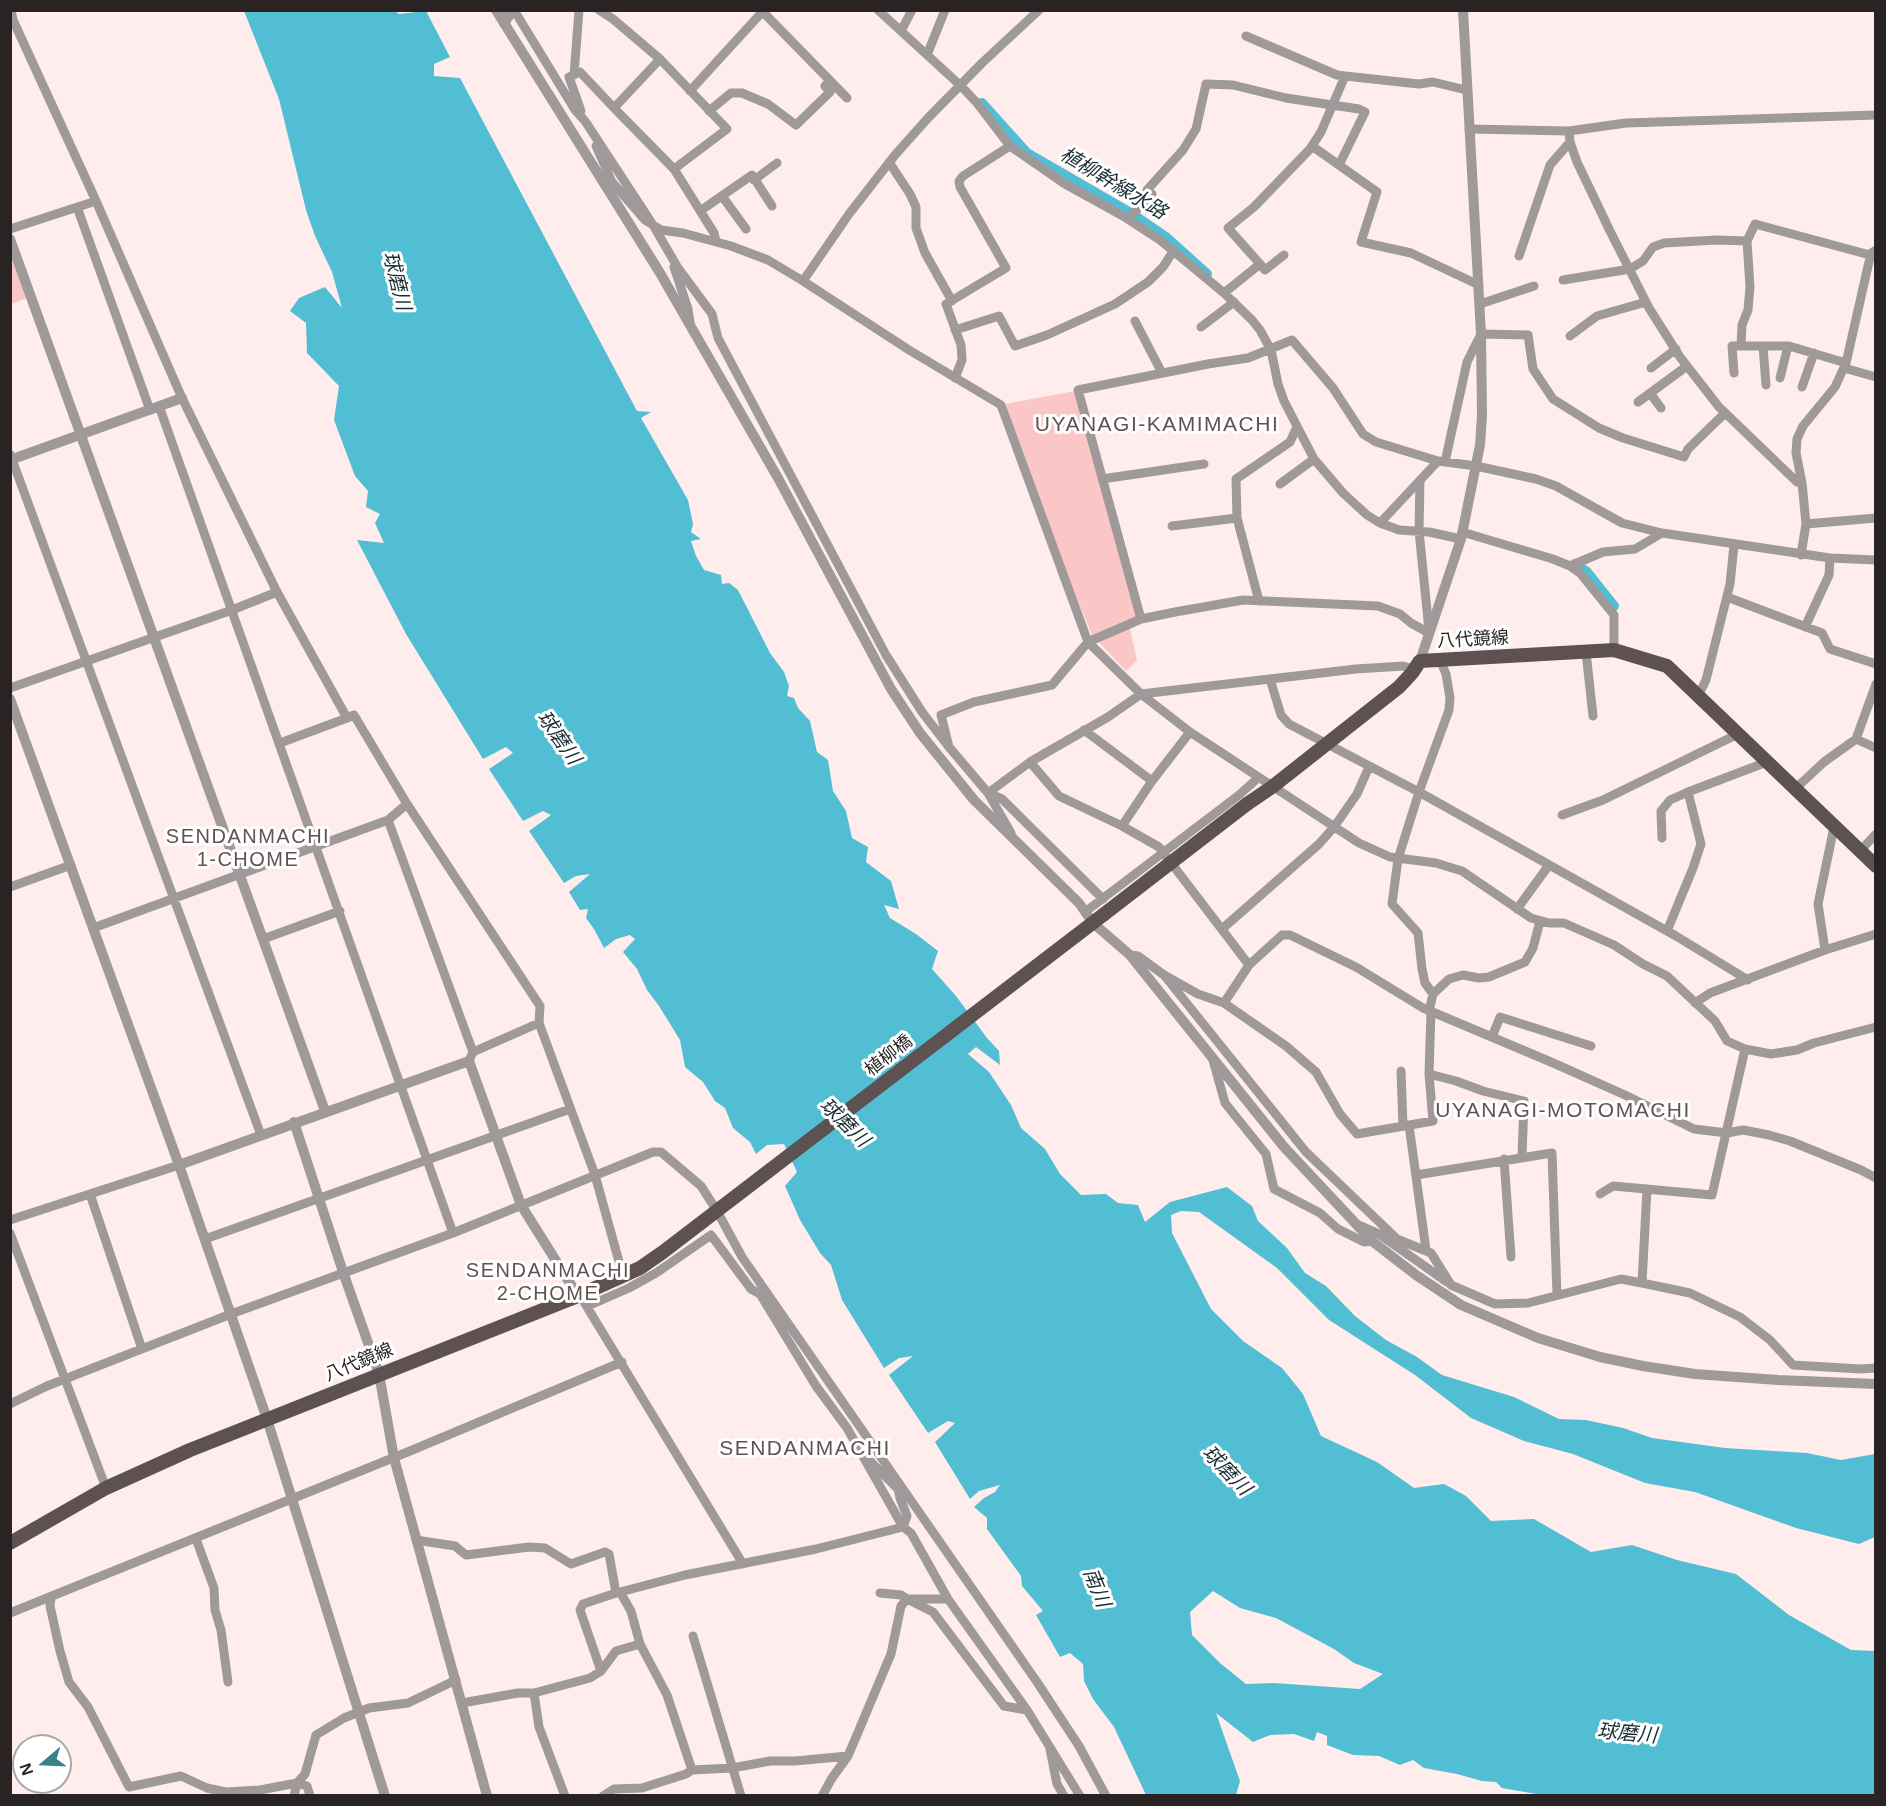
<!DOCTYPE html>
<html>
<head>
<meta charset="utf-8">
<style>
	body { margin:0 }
	#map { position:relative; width:1886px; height:1806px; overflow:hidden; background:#ffeded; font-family:Helvetica,sans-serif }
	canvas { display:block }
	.frame { position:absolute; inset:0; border:12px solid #292323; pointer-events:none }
	.north { position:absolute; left:12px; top:1734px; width:60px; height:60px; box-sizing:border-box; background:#fff; border:2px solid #a9a7a7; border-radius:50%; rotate:251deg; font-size:16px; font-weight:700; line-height:24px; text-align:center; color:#292323 }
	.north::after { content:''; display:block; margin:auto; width:21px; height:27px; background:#3a808d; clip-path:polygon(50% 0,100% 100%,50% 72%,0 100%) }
</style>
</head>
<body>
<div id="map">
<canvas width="1886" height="1806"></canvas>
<div class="frame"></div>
<div class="north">N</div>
</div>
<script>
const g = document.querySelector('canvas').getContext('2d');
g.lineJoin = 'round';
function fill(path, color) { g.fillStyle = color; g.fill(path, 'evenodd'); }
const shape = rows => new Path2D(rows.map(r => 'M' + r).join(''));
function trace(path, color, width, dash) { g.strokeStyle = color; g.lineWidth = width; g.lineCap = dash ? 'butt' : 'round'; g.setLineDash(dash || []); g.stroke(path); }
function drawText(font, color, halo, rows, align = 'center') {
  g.font = font + ' Helvetica,"Noto Sans JP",sans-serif'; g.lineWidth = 6; g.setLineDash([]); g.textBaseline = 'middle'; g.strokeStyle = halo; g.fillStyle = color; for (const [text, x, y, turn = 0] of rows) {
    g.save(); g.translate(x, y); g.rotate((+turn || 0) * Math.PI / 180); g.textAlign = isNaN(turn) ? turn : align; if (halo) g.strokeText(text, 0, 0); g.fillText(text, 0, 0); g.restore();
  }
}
const green = shape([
	[10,247,30,297,11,304,10,304],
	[1075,391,1138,617,1130,629,1137,660,1126,671,1092,635,1057,550,1005,404]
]);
const water = shape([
	[394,10,399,14,426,11,450,57,434,64,434,76,460,78,637,411,651,412,641,418,688,500,693,524,691,532,701,539,691,541,696,556,704,570,721,575,722,584,729,583,738,590,770,653,784,672,789,686,787,696,794,698,798,708,810,721,817,752,828,760,833,791,846,811,852,838,868,847,866,862,891,881,899,909,884,905,890,918,916,934,938,951,932,969,956,996,987,1038,999,1051,1000,1065,976,1047,968,1054,989,1072,1011,1105,1021,1128,1045,1149,1060,1174,1081,1195,1106,1194,1118,1203,1138,1205,1145,1222,1170,1202,1227,1187,1252,1206,1258,1221,1287,1248,1305,1273,1326,1286,1355,1316,1386,1340,1417,1357,1442,1375,1514,1397,1559,1419,1586,1420,1623,1428,1652,1438,1725,1448,1807,1453,1841,1460,1875,1454,1875,1537,1859,1544,1796,1528,1695,1492,1645,1483,1573,1454,1524,1441,1471,1418,1415,1375,1329,1320,1277,1268,1199,1212,1181,1211,1171,1215,1172,1233,1211,1309,1243,1341,1282,1368,1303,1394,1321,1436,1377,1462,1414,1488,1444,1484,1466,1496,1491,1521,1534,1519,1591,1552,1632,1545,1677,1560,1736,1574,1789,1615,1851,1650,1875,1651,1875,1795,1542,1795,1502,1788,1496,1782,1482,1781,1457,1774,1424,1768,1413,1760,1400,1765,1379,1756,1353,1755,1327,1745,1327,1736,1317,1732,1314,1741,1294,1734,1270,1735,1253,1742,1216,1713,1240,1781,1236,1795,1146,1795,1114,1727,1093,1699,1084,1681,1083,1664,1070,1653,1060,1657,1036,1615,1043,1611,1022,1586,1021,1576,987,1529,987,1518,974,1507,984,1498,995,1492,1000,1485,979,1491,970,1499,935,1442,955,1423,948,1421,928,1433,889,1375,913,1356,899,1358,884,1368,842,1300,831,1265,820,1253,800,1220,785,1186,797,1172,784,1144,767,1145,756,1154,750,1142,733,1128,725,1108,715,1101,703,1082,685,1067,680,1040,659,1006,647,990,637,969,623,952,635,939,630,935,616,939,604,948,594,929,586,918,588,909,580,910,569,892,590,874,576,876,564,883,529,831,551,815,543,811,523,821,489,769,513,753,506,747,483,759,406,634,357,540,384,543,375,523,380,514,366,507,368,491,355,476,334,420,339,386,307,353,306,323,290,311,299,298,325,287,342,308,332,272,315,236,306,210,279,99,244,11],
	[1213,1591,1240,1608,1276,1618,1334,1649,1354,1663,1383,1674,1360,1689,1274,1683,1246,1684,1220,1663,1192,1635,1190,1612]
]);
const canal = shape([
	[982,103,1027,153,1129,212,1167,238,1207,274],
	[1575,564,1587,572,1614,606]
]);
const minor = shape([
	[11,10,13,20,96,201,182,398,277,592,347,718,354,715,407,804,540,1006,539,1023,595,1175,623,1276],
	[514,10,575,110,585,121,653,225,678,268,712,314,718,338,886,655,922,712,949,747],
	[599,10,613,19,660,59],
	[761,10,847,98],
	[878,10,961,86,977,103,1010,146,1065,184,1123,216,1160,240,1224,293,1252,320,1260,330,1271,350,1278,384,1284,401,1314,459,1343,493,1367,515,1380,523,1399,530,1429,532,1461,539],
	[504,24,509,17,507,10],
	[901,31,912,10],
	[1246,36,1337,75,1345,76],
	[927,55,945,10],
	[574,75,579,10],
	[690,91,764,10],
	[581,111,569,77,580,72,614,108,674,169,727,129,660,59,614,108],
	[709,111,731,93,742,93,768,104,796,125,830,92,825,86,830,81],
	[1469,129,1569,131,1626,123,1876,115],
	[1569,131,1570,142,1577,162,1610,231,1649,308,1680,357,1719,407,1797,482,1802,483],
	[596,146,612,182],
	[1312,146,1377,192,1361,242,1411,253,1479,285],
	[889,162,910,194,916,207,916,228,925,253,952,301],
	[674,169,714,233,716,241],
	[754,180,777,163],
	[605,186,612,182,645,220,661,230,683,233,731,246,768,260,803,281,849,214,895,155,928,118,982,63,1039,10],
	[722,196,746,229],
	[77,207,150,410],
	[700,211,752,175,772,206],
	[1128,219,1152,194,1147,190,1183,150,1196,129,1206,84,1233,85,1286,98,1359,109,1365,112,1339,165],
	[10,229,96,201],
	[1519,256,1550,165,1570,142],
	[1260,264,1265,270,1284,255],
	[674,267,688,309,690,323],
	[1563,280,1630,269,1643,261,1653,247,1664,243,1716,240,1747,241],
	[803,281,909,350,1001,405,1088,642,1141,694,1190,732,1359,843,1390,857,1436,863,1462,871,1531,918,1549,923,1564,923,1614,945,1643,964,1667,976,1715,1021,1727,1041,1745,1049,1771,1054,1797,1050,1814,1043,1876,1027],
	[1224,293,1260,264,1228,228,1254,207,1310,149,1321,132,1345,76,1419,84,1433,82,1466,90],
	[1480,304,1534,286],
	[1135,321,1162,373],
	[1201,327,1234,302],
	[955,330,999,316,1015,346,1047,335,1115,304,1148,282,1163,267,1174,250],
	[1570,336,1597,316,1646,302],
	[1741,346,1742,325,1748,310,1750,287,1747,241,1755,224,1870,255],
	[1763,346,1766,385],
	[1651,368,1676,349],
	[1844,368,1876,377],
	[1734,373,1732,346,1789,346,1846,363],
	[955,378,962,360,961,345,946,304,1006,268,960,187,959,181,963,176,1010,146],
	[1780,378,1788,346],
	[1802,387,1814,353],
	[1650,393,1661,408],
	[1638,402,1687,366],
	[159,406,453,1233],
	[10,454,261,1135],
	[1445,462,1467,362,1481,334,1528,335,1533,369,1553,399,1599,428,1623,438,1684,457,1688,449,1725,413],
	[1102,479,1204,464],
	[1420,480,1419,531,1429,630],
	[1280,484,1314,459],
	[1380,523,1438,461,1476,466,1536,479,1556,486,1622,523,1662,533,1830,558,1876,560],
	[1806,524,1876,518],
	[1172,526,1237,518],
	[1462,532,1553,559,1570,566,1580,573,1614,615,1614,650],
	[1801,555,1806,524,1802,483,1796,453,1797,439,1803,426,1835,387,1846,363,1871,253,1876,250],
	[1570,566,1603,552,1635,549,1662,533],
	[1727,597,1822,633,1830,649,1876,664],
	[1259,601,1237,518,1236,479,1290,442,1297,427],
	[1141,619,1078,390,1208,364,1248,358,1292,340,1333,388,1363,434,1376,442,1438,461],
	[1805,627,1829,575,1830,558],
	[1586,652,1593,716],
	[1270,679,1281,715,1289,724,1419,792,1676,936,1748,980],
	[10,688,232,610,277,592],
	[1698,696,1706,680,1730,584,1734,545],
	[1084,730,1152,781],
	[1856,739,1876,748],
	[280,743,347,718],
	[1030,762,1059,796,1122,826,1159,847,1249,965],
	[1795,789,1824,762,1856,739,1876,684],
	[1562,815,1603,800,1738,734],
	[388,820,407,804],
	[1122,826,1152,781,1190,732],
	[1011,833,988,793,1030,762,1108,717,1141,694,1356,669,1403,666,1409,668,1412,673],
	[1662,838,1661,811,1670,800,1688,792],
	[1860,851,1876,834],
	[10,887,71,865],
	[1103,899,1002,799,988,793,949,747,941,715,974,702,1052,685,1088,642,1141,619,1175,612,1243,600,1378,606,1400,614,1411,623,1429,633],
	[1517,909,1549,865],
	[1085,912,1239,795,1258,778],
	[93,928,388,820,473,1052,469,1061],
	[1222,929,1319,844,1334,827,1357,794,1369,767],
	[1667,931,1693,868,1701,844,1688,792,1767,762],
	[263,939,340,911],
	[1825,950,1818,904,1834,827],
	[1130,955,1138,956,1164,975,1198,994,1224,1003,1249,965,1282,935,1290,935,1356,967,1423,1008,1551,1062,1625,1095,1694,1129,1727,1133,1743,1130,1769,1135,1790,1141,1861,1170,1876,1178],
	[1164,975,1306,1152,1397,1239,1431,1253,1451,1285,1495,1304,1528,1303,1621,1279,1642,1283,1690,1293,1740,1317,1770,1340,1793,1365,1860,1369,1876,1368],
	[1433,994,1425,983,1422,969,1418,933,1392,904,1398,859,1419,792,1449,710,1450,698,1446,674,1440,660],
	[1224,1003,1286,1046,1316,1072,1340,1114,1357,1134,1433,1121,1429,1074,1431,1012],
	[1695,1003,1710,993,1825,950,1876,934],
	[1429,1011,1433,994,1449,979,1463,975,1479,978,1489,977,1525,962,1533,948,1540,921],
	[1492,1037,1500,1017,1591,1046],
	[473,1052,539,1023],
	[1213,1060,1225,1103,1266,1154,1274,1189,1320,1213,1338,1229,1364,1242,1372,1241],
	[1401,1071,1403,1126],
	[1429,1074,1456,1081,1483,1091,1524,1101,1522,1157],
	[1409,1125,1426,1250],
	[1504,1159,1511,1257],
	[1416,1175,1552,1153,1557,1295],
	[90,1194,142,1349],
	[1600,1194,1613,1186,1712,1195,1745,1049],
	[10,1220,179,1165],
	[1356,1224,1379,1234,1447,1282],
	[10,1233,106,1488],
	[205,1239,570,1109],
	[1642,1283,1647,1189],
	[584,1302,743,1564],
	[588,1306,629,1288,656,1273,711,1235,751,1289,760,1294,816,1386,847,1428,903,1527],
	[10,1404,47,1386,231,1314,453,1233,653,1152,661,1152,701,1186,717,1211,742,1257,1037,1682,1079,1746,1106,1796],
	[870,1461,898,1489],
	[897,1483,900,1498,907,1516,903,1527],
	[196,1539,214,1588,215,1610,221,1630,228,1682],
	[416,1540,455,1546,466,1555,529,1547,545,1548,571,1564,605,1552,609,1554,616,1593,620,1592,631,1611,640,1644,667,1695,692,1770],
	[620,1592,685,1575,816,1549,903,1527,911,1533,948,1599,1027,1710,1080,1796],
	[880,1593,901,1595,907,1599,948,1599],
	[51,1598,50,1606,60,1651,69,1682,88,1707,129,1787,181,1776,207,1788,226,1792,260,1790,297,1783,305,1774,316,1735,344,1718,369,1708,408,1703,456,1680],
	[10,1613,410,1451,622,1362],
	[693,1636,741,1796],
	[601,1671,580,1610,583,1604,616,1593],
	[534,1693,539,1727,565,1796],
	[462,1703,518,1693,534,1693,590,1678,601,1671,616,1651,640,1644],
	[1050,1749,1057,1784,1064,1796],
	[848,1756,891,1654,901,1606,907,1599,933,1612,1004,1706,1027,1710],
	[294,1796,297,1783,307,1786,310,1796],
	[603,1796,614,1789,642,1788,686,1774,692,1770,732,1768,770,1761,795,1761,848,1756,832,1778,822,1796]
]);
const tertiary = shape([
	[496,10,660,273,778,478,891,689,920,733,974,800,1079,903,1093,923,1130,955,1284,1147,1372,1241,1416,1275,1461,1305,1538,1338,1600,1357,1643,1366,1695,1374,1778,1380,1876,1384],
	[10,239,325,1111],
	[10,460,182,398],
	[1420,661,1461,539,1480,445,1482,416,1481,334,1463,10],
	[10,699,179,1165,267,1419,385,1796],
	[294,1122,343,1272,379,1374,394,1458,487,1796],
	[179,1165,469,1061,521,1205,578,1296]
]);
const primary = shape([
	[1247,804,1272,787,1399,687,1412,673,1420,661,1614,650,1667,666,1876,866],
	[10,1543,106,1488,190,1450,578,1296,640,1268,663,1252,1103,915]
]);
const primaryBridge = shape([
	[1103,915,1247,804]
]);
const streetNames = [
	["八代鏡線",1473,640,-3],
	["植柳橋",889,1056,-38],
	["八代鏡線",359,1363,-22]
];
const waterNames = [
	["植柳幹線水路",1113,184,31],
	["球磨川",396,281,76],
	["球磨川",558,738,55],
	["球磨川",844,1123,44],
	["球磨川",1226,1471,46],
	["南川",1096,1588,68],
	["球磨川",1627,1734,5]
];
const neighbourhoodNames = [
	["SENDANMACHI",248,837],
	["1-CHOME",248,860],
	["SENDANMACHI",548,1271],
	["2-CHOME",548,1294]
];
const quarterNames = [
	["UYANAGI-KAMIMACHI",1157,425],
	["UYANAGI-MOTOMACHI",1563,1111],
	["SENDANMACHI",805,1449]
];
fill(green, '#fbc6c6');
fill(water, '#51bed3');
trace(canal, '#51bed3', 10);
trace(minor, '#a09999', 9);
trace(tertiary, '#a09999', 10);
trace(primary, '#5d5151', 14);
trace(primaryBridge, '#5d5151', 14);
drawText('18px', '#292323', '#fff', streetNames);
drawText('italic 20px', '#1b2f33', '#fff', waterNames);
g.letterSpacing = '1.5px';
drawText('20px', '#615353', '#fff', neighbourhoodNames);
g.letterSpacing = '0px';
g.letterSpacing = '1.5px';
drawText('21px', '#615353', '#fff', quarterNames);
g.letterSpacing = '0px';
</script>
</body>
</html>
